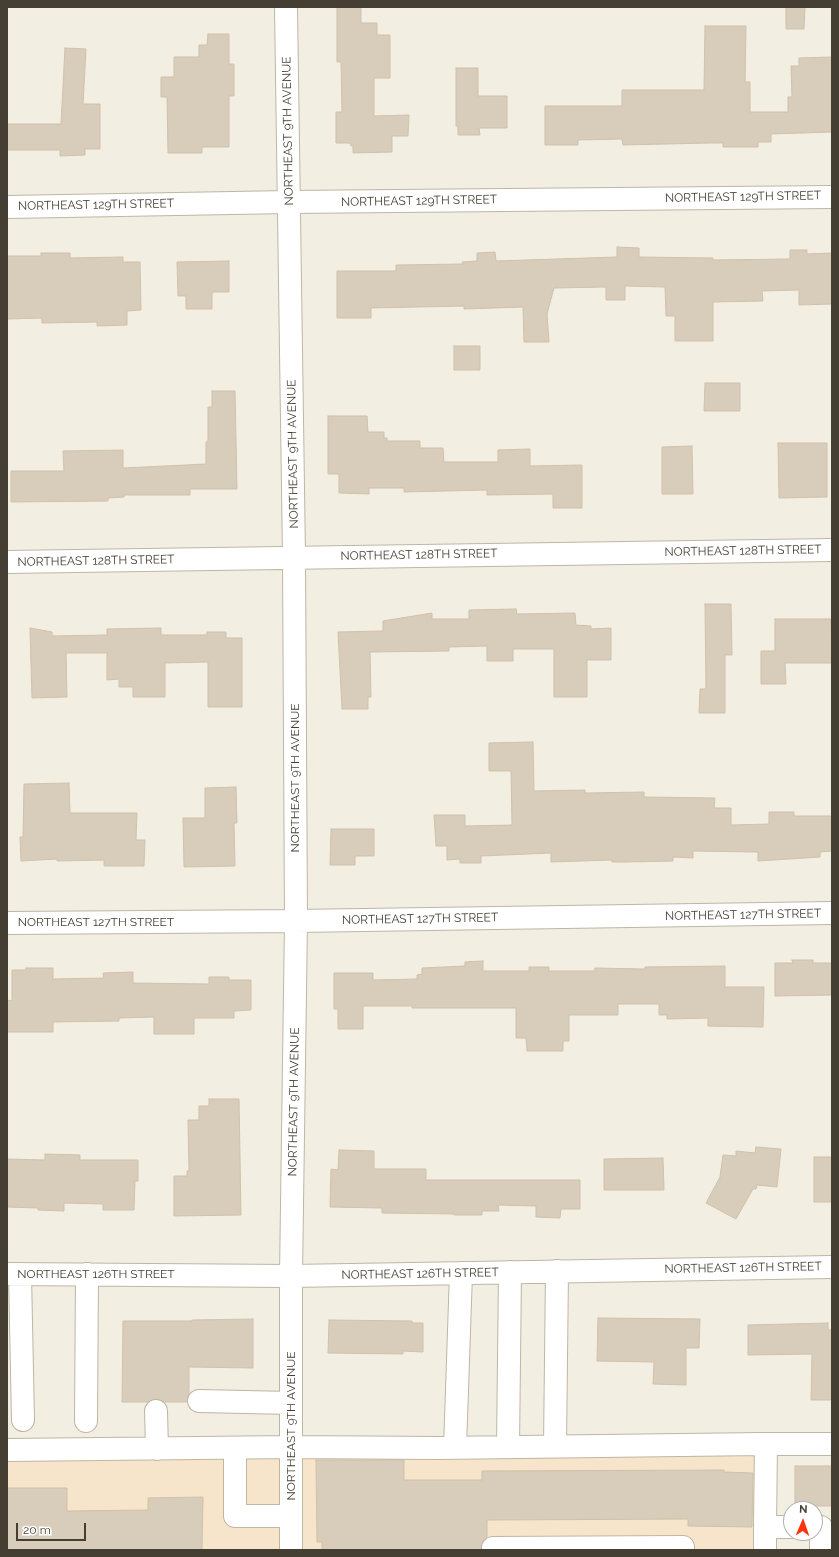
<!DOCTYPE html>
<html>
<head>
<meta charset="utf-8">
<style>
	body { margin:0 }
	#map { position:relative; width:839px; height:1557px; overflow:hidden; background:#f3eee2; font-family:Raleway,sans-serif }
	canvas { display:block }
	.frame { position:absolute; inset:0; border:8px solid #453e32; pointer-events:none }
	.north { position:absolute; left:783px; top:1501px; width:40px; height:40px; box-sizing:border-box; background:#fff; border:1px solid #b5b2ad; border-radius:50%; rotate:2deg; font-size:11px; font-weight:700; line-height:16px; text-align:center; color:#453e32 }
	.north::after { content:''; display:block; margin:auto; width:14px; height:18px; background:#ff330d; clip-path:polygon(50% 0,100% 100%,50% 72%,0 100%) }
	.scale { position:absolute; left:16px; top:1523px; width:70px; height:18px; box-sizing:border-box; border:2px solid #453e32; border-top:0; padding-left:5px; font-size:12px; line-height:14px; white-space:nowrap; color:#453e32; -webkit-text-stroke:3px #fff; paint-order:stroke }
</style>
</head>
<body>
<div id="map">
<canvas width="839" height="1557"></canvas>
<div class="frame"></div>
<div class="north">N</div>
<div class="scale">20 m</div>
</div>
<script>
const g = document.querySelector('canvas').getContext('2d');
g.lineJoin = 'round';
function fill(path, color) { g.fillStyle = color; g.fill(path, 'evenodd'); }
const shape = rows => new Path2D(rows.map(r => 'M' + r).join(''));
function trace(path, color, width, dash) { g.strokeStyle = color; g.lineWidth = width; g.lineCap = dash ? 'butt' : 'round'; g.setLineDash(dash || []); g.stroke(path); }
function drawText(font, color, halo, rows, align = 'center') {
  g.font = font + ' Raleway,sans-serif'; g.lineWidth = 3.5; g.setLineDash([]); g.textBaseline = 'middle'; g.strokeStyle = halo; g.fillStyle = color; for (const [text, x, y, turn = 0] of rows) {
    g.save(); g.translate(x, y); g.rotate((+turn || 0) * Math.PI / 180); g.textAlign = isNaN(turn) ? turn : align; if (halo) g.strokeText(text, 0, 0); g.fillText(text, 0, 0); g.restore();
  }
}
const commercial = shape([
	[764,1435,762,1550,7,1550,7,1445]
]);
const building = shape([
	[337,7,361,7,361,23,377,23,377,35,390,35,390,78,374,78,374,116,409,115,408,136,392,136,392,152,353,153,353,146,351,146,350,143,336,143,336,112,342,112,341,62,337,62,337,7],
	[786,7,805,7,804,29,786,29,786,7],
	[705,26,746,26,745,82,750,82,750,112,788,112,788,97,792,97,791,66,799,66,799,58,832,57,832,132,771,134,771,142,758,142,758,147,723,147,723,143,709,143,623,145,622,139,578,140,578,145,545,145,545,106,622,106,622,90,704,90,705,26],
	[208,34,229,34,229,64,234,64,234,96,229,96,229,147,202,147,202,153,168,153,167,97,161,97,161,77,174,77,174,57,199,57,199,45,207,45,208,34],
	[65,48,86,49,83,104,100,104,100,149,85,149,85,155,60,156,60,150,7,150,7,124,61,124,65,48],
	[456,68,478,68,478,96,507,96,507,128,479,128,480,135,458,135,458,126,456,126,456,68],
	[617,247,639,248,639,257,713,258,713,260,790,259,790,250,807,250,807,254,832,253,832,304,799,305,799,290,762,291,763,301,713,302,713,341,675,341,675,316,666,316,665,287,625,286,625,300,606,300,606,287,554,288,547,314,549,342,524,342,523,307,464,309,464,306,371,308,371,318,337,318,337,271,396,271,396,265,463,264,462,262,477,261,477,253,495,252,496,261,617,257,617,247],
	[41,253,70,253,70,258,123,257,123,262,140,262,141,310,127,311,127,325,97,326,97,322,42,323,42,318,7,319,7,256,41,256,41,253],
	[229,261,229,292,212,292,212,309,186,309,186,296,178,296,177,262,229,261],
	[454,346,480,346,480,370,454,370,454,346],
	[705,383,740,383,740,411,704,411,705,383],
	[212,391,235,391,237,489,190,489,190,495,124,495,124,497,108,498,108,501,11,502,11,471,64,471,63,451,123,450,123,468,206,464,206,442,208,441,208,407,212,407,212,391],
	[328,416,367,416,368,432,384,432,384,438,387,438,387,441,420,441,420,448,443,448,444,462,498,462,498,450,530,449,530,466,582,465,582,508,553,508,553,494,487,495,487,490,404,492,404,488,369,488,369,494,339,493,339,474,328,474,328,416],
	[778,443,827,443,827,497,779,498,778,443],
	[692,446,693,494,662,494,662,447,692,446],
	[705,604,731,604,732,655,725,655,725,713,699,713,700,689,706,689,705,604],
	[516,609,517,614,575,613,576,625,591,626,591,629,611,628,611,660,587,660,587,697,554,697,554,649,513,649,513,661,487,661,487,646,449,647,449,651,370,652,371,697,368,697,368,709,342,709,338,632,383,631,383,621,432,613,432,619,469,619,469,610,516,609],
	[775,619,831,619,832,663,785,663,786,684,761,684,761,651,775,651,775,619],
	[30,628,52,632,52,636,107,635,107,629,161,628,161,635,207,635,207,632,226,632,226,638,242,638,242,707,208,707,208,662,165,663,165,697,133,697,133,687,119,687,119,679,107,680,107,653,66,653,67,697,32,698,30,628],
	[533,742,534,791,585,790,585,793,644,792,644,797,715,798,714,808,731,808,731,825,769,824,769,812,794,812,794,816,832,816,832,851,820,852,820,857,758,861,758,852,693,851,693,858,673,857,673,861,626,862,612,862,612,860,551,862,551,853,481,856,481,863,460,863,460,859,447,860,447,846,436,846,434,815,465,815,465,826,512,825,511,771,489,771,489,743,533,742],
	[69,783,70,813,137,813,136,840,145,840,144,866,104,866,104,860,57,861,57,859,21,861,20,837,23,837,24,784,69,783],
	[236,787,237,823,234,823,235,866,184,867,183,818,205,818,205,788,236,787],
	[331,829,374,829,374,856,355,856,355,865,330,865,331,829],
	[792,960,813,960,813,963,832,963,832,995,775,996,775,963,793,963,792,960],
	[483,961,483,971,529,971,529,967,549,967,549,971,594,971,595,968,645,969,645,967,725,966,725,987,764,987,763,1027,708,1026,708,1018,667,1019,667,1015,659,1015,659,1004,618,1004,618,1015,569,1015,569,1041,563,1041,563,1051,527,1051,526,1038,516,1038,516,1008,412,1008,412,1006,363,1006,363,1029,338,1029,338,1009,334,1009,334,973,373,973,373,980,417,979,417,975,422,974,422,968,465,966,465,962,483,961],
	[26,968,53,968,53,979,104,978,103,973,133,972,133,983,209,984,209,977,229,977,229,980,251,980,251,1010,234,1011,234,1018,194,1018,194,1034,154,1034,154,1017,119,1018,119,1021,53,1022,53,1032,7,1032,7,1000,12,1001,12,970,26,970,26,968],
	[209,1099,239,1099,241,1215,174,1216,174,1176,187,1176,187,1171,189,1171,188,1120,199,1120,199,1106,209,1106,209,1099],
	[756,1147,781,1149,777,1187,757,1185,756,1189,753,1189,736,1219,706,1203,720,1177,723,1155,736,1156,736,1151,755,1153,756,1147],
	[339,1150,374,1151,374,1169,426,1169,426,1180,580,1180,580,1209,561,1209,560,1218,536,1217,536,1206,498,1205,499,1211,482,1211,482,1215,454,1215,454,1214,382,1213,382,1208,330,1207,331,1169,338,1170,339,1150],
	[45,1154,80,1155,80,1160,138,1160,138,1181,135,1181,134,1210,103,1210,103,1204,64,1203,64,1211,38,1210,38,1208,7,1207,7,1159,45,1160,45,1154],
	[814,1157,832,1157,832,1202,814,1202,814,1157],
	[663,1158,664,1190,604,1190,604,1159,663,1158],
	[598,1318,700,1319,699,1348,686,1348,686,1385,653,1384,654,1362,597,1361,598,1318],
	[253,1319,253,1368,189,1367,189,1394,187,1402,164,1402,156,1399,148,1402,122,1402,123,1321,192,1321,192,1320,253,1319],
	[329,1320,412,1321,412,1323,423,1323,423,1352,403,1351,403,1354,328,1353,329,1320],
	[828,1323,828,1330,832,1330,832,1400,811,1400,812,1354,748,1355,748,1325,828,1323],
	[316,1460,404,1460,404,1480,482,1480,482,1471,724,1470,724,1472,753,1473,752,1527,688,1526,688,1519,487,1520,487,1537,482,1542,481,1550,322,1550,322,1542,317,1542,316,1460],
	[795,1466,832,1466,832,1506,795,1506,795,1466],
	[7,1488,67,1488,67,1511,148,1510,148,1498,203,1497,202,1550,7,1550,7,1488]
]);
const minor = shape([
	[286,7,294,557,296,921,291,1276,291,1550],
	[7,207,289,202,832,197],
	[7,562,832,550],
	[7,923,296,921,832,913],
	[7,1274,291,1276,832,1267],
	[20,1274,23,1420],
	[199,1401,291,1403],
	[156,1411,157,1449],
	[86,1421,87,1274],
	[766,1444,765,1527,791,1527],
	[555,1446,557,1271],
	[508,1447,510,1272],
	[235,1448,235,1516,291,1516],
	[455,1448,461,1273],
	[7,1450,291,1447,438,1448,763,1444,832,1444],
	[765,1527,765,1550],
	[815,1527,821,1527,821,1550],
	[493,1548,683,1547]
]);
const streetNames = [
	["NORTHEAST 9TH AVENUE",288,131,-91],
	["NORTHEAST 129TH STREET",743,197,-1],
	["NORTHEAST 129TH STREET",419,201,-1],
	["NORTHEAST 129TH STREET",96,205,-1],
	["NORTHEAST 9TH AVENUE",293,454,-91],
	["NORTHEAST 128TH STREET",743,551,-1],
	["NORTHEAST 128TH STREET",419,555,-1],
	["NORTHEAST 128TH STREET",96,561,-1],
	["NORTHEAST 9TH AVENUE",295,778,-90],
	["NORTHEAST 127TH STREET",743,915,-1],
	["NORTHEAST 127TH STREET",420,919,-1],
	["NORTHEAST 127TH STREET",96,922],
	["NORTHEAST 9TH AVENUE",294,1102,-89],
	["NORTHEAST 126TH STREET",743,1268,-1],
	["NORTHEAST 126TH STREET",96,1274],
	["NORTHEAST 126TH STREET",420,1274,-1],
	["NORTHEAST 9TH AVENUE",291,1426,-90]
];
fill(commercial, '#f7e5cb');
fill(building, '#d8ccba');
trace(building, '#d0c1aa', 1);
trace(minor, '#bfb6a4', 24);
trace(minor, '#fff', 22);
drawText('12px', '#453e32', '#fff', streetNames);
</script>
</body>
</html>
